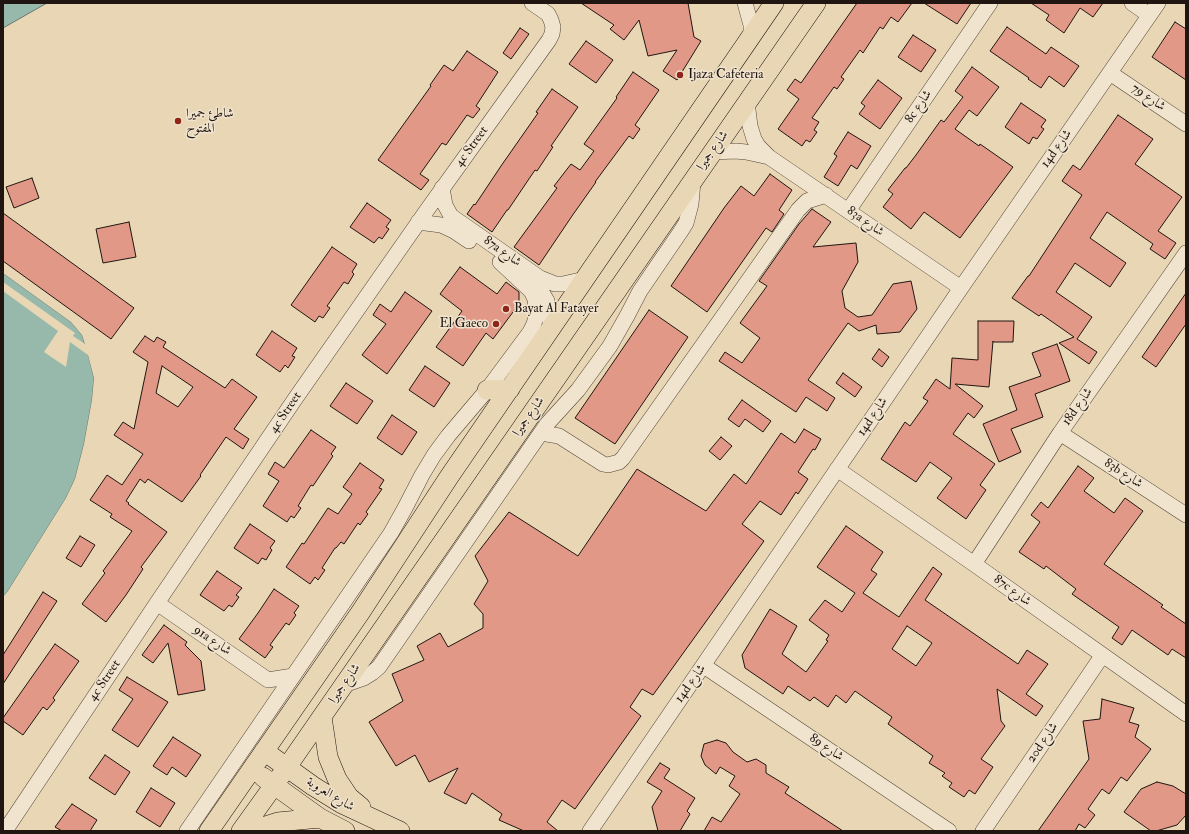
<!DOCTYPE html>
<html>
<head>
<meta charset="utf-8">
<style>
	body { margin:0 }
	#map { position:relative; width:1189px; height:834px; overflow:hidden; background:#e8d6b4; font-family:"IM FELL Double Pica",serif }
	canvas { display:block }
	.frame { position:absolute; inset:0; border:4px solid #201510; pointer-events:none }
</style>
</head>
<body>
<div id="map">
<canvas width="1189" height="834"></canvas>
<div class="frame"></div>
</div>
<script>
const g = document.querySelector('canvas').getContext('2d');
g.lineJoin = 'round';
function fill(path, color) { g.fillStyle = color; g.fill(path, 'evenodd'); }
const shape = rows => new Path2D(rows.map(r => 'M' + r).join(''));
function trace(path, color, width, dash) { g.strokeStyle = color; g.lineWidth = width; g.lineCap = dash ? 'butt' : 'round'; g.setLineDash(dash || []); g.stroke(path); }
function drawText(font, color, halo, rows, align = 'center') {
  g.font = font + ' "IM FELL Double Pica",Amiri,serif'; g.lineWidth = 3; g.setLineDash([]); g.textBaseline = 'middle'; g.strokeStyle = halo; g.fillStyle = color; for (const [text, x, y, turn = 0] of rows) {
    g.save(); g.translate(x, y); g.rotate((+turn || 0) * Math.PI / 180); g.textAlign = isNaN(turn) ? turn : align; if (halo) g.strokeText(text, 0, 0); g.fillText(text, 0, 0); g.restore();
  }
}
const water = shape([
	[3,3,47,3,3,28,3,3],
	[3,273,71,322,82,335,88,354,94,378,92,400,84,444,75,479,66,498,8,591,3,597,3,273]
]);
const pier = shape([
	[3,271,73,321,84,334,90,354,96,378,94,401,86,445,77,479,68,499,9,592,3,599,3,597,8,591,66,498,75,479,84,444,92,400,94,378,88,355,70,342,66,367,44,352,58,331,3,291,3,282,75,333,73,336,85,344,82,335,71,322,3,273]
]);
const building = shape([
	[581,3,688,3,694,37,701,41,677,80,663,71,677,50,648,56,639,20,624,40,610,29,614,25,581,3],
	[857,3,912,3,898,22,891,17,883,29,880,27,863,53,860,50,841,77,844,79,837,89,834,87,812,118,819,122,814,130,817,132,810,142,806,140,802,146,778,129,799,99,787,90,795,79,801,83,857,3],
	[924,3,971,3,957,24,924,3],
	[1031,3,1103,3,1093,17,1080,8,1064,33,1046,20,1049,15,1031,3],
	[1175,22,1186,29,1186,80,1152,57,1175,22],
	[1007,27,1046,54,1051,47,1079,66,1064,87,1049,76,1041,88,1028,79,1029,78,990,51,1007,27],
	[520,28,529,34,511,59,503,53,520,28],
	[913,35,936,50,921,72,898,57,913,35],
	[586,41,613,60,596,83,569,64,586,41],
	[467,51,498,72,476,106,480,109,473,118,467,115,446,145,442,143,420,174,429,180,421,190,378,160,431,86,430,85,444,65,453,71,467,51],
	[972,67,999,87,977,116,969,110,955,129,979,146,980,144,1013,167,960,238,924,212,911,229,883,207,893,194,888,190,905,168,906,168,916,155,941,120,944,122,963,97,955,91,972,67],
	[633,72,659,90,635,125,640,129,633,139,629,136,595,182,596,182,572,216,539,265,514,247,557,188,554,186,571,164,580,170,594,151,584,144,617,98,616,97,633,72],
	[878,80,902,98,880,129,859,114,865,106,861,103,878,80],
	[552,89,578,107,551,146,553,147,537,171,535,170,508,210,507,210,492,232,467,214,474,204,475,205,501,166,538,113,536,112,552,89],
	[1021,103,1046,120,1041,127,1044,129,1037,139,1033,137,1029,144,1005,127,1021,103],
	[1118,115,1153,139,1135,164,1182,197,1158,231,1176,243,1165,259,1150,249,1153,244,1107,212,1090,238,1126,263,1110,287,1075,263,1056,292,1092,317,1077,339,1097,352,1089,364,1059,343,1074,337,1041,314,1039,316,1012,298,1028,276,1029,276,1082,195,1062,181,1073,165,1080,170,1118,115],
	[848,132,871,146,857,169,851,165,838,186,824,177,837,156,834,154,848,132],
	[770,174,792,190,779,210,784,214,772,232,766,228,707,312,671,286,724,208,741,186,754,196,770,174],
	[32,178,39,198,14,208,6,187,32,178],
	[367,203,391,220,386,227,389,229,382,239,379,237,374,243,350,227,367,203],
	[812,209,831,222,813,247,856,243,858,262,842,291,845,308,858,317,872,315,893,284,911,281,917,309,900,332,877,334,876,325,859,331,848,323,808,380,835,398,827,411,806,397,796,412,719,361,725,352,742,363,760,338,740,323,767,286,759,281,799,224,812,209],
	[3,213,134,308,111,339,3,261,3,213],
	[129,222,136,257,103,263,96,229,129,222],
	[332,247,357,264,352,272,354,274,348,284,344,282,327,306,330,308,323,318,319,316,315,322,291,305,332,247],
	[460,267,497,294,506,282,519,292,519,304,493,339,486,333,463,366,436,347,462,311,440,294,460,267],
	[405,292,432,311,387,374,362,355,386,324,373,315,380,304,391,312,405,292],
	[1186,293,1186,324,1156,367,1142,357,1186,293],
	[649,310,688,337,615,444,575,418,649,310],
	[978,321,1014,321,1013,342,993,342,993,341,989,387,955,384,983,406,974,418,968,413,953,434,995,464,980,485,986,490,966,519,937,498,952,478,930,462,916,482,881,459,905,422,910,426,928,401,923,398,936,379,950,389,952,358,978,360,978,321],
	[272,331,297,348,292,356,295,357,288,368,285,365,280,372,256,355,272,331],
	[145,336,154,342,157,337,166,342,163,347,225,388,232,379,257,397,234,429,249,439,243,449,226,437,200,475,201,476,182,502,148,479,145,483,140,479,126,501,129,503,128,504,167,532,141,567,143,569,126,595,106,622,82,604,105,573,103,571,132,531,110,517,112,514,90,500,107,475,122,485,143,454,114,435,123,422,134,429,148,362,133,352,145,336],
	[162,366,193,387,178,407,156,393,162,366],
	[1057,344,1070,381,1035,394,1043,417,1011,429,1021,452,999,462,983,424,1017,410,1009,387,1041,376,1032,353,1057,344],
	[879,349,889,357,882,367,872,359,879,349],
	[425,366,450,383,434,407,409,390,425,366],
	[843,373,862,387,855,397,836,383,843,373],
	[346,383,373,401,357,424,330,406,346,383],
	[742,400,771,421,763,432,745,419,739,427,728,419,742,400],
	[392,415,417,432,402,455,377,438,392,415],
	[804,429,821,439,815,450,813,449,798,472,808,479,798,494,796,492,781,515,760,501,742,524,764,541,653,695,642,689,630,707,641,716,575,809,562,800,547,822,558,831,524,831,499,820,502,814,472,793,466,804,444,793,458,768,429,782,415,755,396,766,369,722,403,701,392,674,424,660,417,646,440,633,448,647,483,628,483,614,474,604,488,581,475,556,509,512,578,556,637,469,706,511,734,474,746,484,781,433,795,443,804,429],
	[311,430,336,447,331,454,333,456,313,486,311,485,298,506,301,508,294,518,291,516,287,522,263,506,279,481,268,474,275,462,284,468,311,430],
	[721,437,732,446,720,460,709,451,721,437],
	[360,463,384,480,379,488,382,489,366,512,368,514,360,525,358,523,344,544,341,542,336,548,335,548,322,568,325,570,318,580,315,577,310,584,286,567,302,543,304,544,328,508,338,514,352,494,343,487,360,463],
	[1078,466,1094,478,1084,491,1114,513,1125,498,1143,511,1104,564,1163,605,1161,607,1186,624,1186,658,1172,649,1168,655,1132,630,1122,645,1112,638,1119,627,1072,594,1076,589,1046,566,1044,569,1019,552,1040,522,1031,515,1041,502,1048,508,1078,466],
	[250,524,275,541,270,548,272,550,266,560,262,558,258,564,234,548,250,524],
	[846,526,883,552,871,570,877,574,863,593,899,617,933,567,942,574,925,600,1018,664,1027,650,1048,664,1026,694,1043,706,1036,716,997,689,1001,721,1005,726,981,759,993,767,975,794,969,790,964,797,949,787,952,783,942,776,945,773,929,763,933,756,888,724,892,717,855,691,846,703,836,695,828,707,814,697,810,701,788,686,783,694,745,668,742,655,770,609,797,626,782,654,806,672,828,641,826,640,829,635,809,620,825,600,842,612,855,593,817,567,846,526],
	[907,626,932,643,916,666,892,649,907,626],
	[80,536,95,545,81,567,66,558,80,536],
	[217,571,242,588,236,595,239,597,232,607,229,605,224,611,200,595,217,571],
	[274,589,299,606,294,613,296,615,289,625,286,623,270,645,273,647,265,658,239,639,258,613,274,589],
	[43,592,57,601,3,684,3,655,43,592],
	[164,625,187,642,185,645,201,661,205,690,178,695,168,643,153,663,142,655,164,625],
	[55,644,79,661,53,698,55,700,47,710,43,707,23,735,3,721,3,718,55,644],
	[127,677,168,702,138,747,112,730,133,699,119,690,127,677],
	[1102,699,1134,708,1129,722,1139,725,1135,737,1151,749,1127,781,1121,777,1109,794,1102,789,1088,809,1095,815,1085,828,1079,824,1075,831,1038,831,1089,759,1083,721,1100,719,1102,699],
	[173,737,201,755,186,777,172,767,167,775,153,766,173,737],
	[717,740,726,743,733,752,747,762,756,759,766,765,766,773,789,787,785,793,843,831,704,831,712,817,721,822,740,794,729,786,735,776,720,767,716,774,705,765,701,756,704,744,717,740],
	[105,755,130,772,115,795,89,778,105,755],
	[660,763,670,769,664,778,695,798,687,811,690,814,680,831,658,831,652,807,662,791,647,782,660,763],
	[1157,782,1173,786,1186,794,1186,815,1177,825,1156,831,1151,831,1124,812,1141,789,1157,782],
	[151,788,175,803,160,827,136,812,151,788],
	[72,804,97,820,90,831,62,831,55,827,72,804]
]);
const minor = shape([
	[745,3,751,25,751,36],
	[1132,3,1149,15],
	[1110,73,1186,124],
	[747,102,750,126,754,139,758,146,769,157,961,288],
	[712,152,736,151,746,152,769,157],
	[442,188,445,205,451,216,540,278,555,284,563,284,585,279],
	[848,211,990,3],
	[418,222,441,225,454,231,469,241],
	[532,282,540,289,547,301,550,315,550,331],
	[541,433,559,436,603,464,608,465,619,462,623,458,798,210,807,201,826,195],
	[1060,433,1186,515],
	[837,469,974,564,1186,714],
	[974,564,1060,433,1186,253],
	[157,603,268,680,293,676],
	[704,666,949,831],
	[344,685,364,678,372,673,379,667,547,424,578,390,610,346,627,316,640,291,681,231,686,223,691,204,693,181],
	[5,831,157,603,295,399,427,210,549,40,552,34,553,27,551,20,548,14,532,3],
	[187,831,391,533,405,508,422,475,434,455,448,436,487,390,530,332,534,324,536,316,536,307,535,299,531,291,500,262],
	[590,831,961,288,1158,3],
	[983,831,1102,656]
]);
const major = shape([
	[487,390,510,389],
	[322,717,328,757,337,779,349,797,361,807],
	[264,751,313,786,342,804,400,831],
	[263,777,320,818,345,831],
	[209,831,360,613,449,477,774,3],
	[241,831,287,767,816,3],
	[250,831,278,822,320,818]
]);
const markers = [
	[680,75,4,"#8f2418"],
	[178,121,4,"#8f2418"],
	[506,309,4,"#8f2418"],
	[496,324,4,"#8f2418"]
];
const poiNames = [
	["Ijaza Cafeteria",688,75],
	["شاطئ جميرا",186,114],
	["المفتوح",186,129],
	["Bayat Al Fatayer",514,309],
	["El Gaeco",488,324,"right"]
];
const streetNames = [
	["شارع 79",1148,98,34],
	["8c شارع",919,107,-56],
	["4c Street",472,147,-54],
	["14d شارع",1057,149,-55],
	["شارع جميرا",713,151,-55],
	["83a شارع",865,222,35],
	["87a شارع",502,252,35],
	["18d شارع",1078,407,-55],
	["4c Street",286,413,-56],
	["شارع جميرا",529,417,-55],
	["14d شارع",873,417,-56],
	["83b شارع",1123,474,33],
	["87c شارع",1012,591,36],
	["91a شارع",212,641,34],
	["4c Street",105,681,-56],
	["شارع جميرا",345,684,-55],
	["14d شارع",691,684,-55],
	["20d شارع",1043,743,-56],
	["شارع 89",826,748,34],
	["شارع العروبة",330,795,31]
];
fill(water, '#97b9ab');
trace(water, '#67776d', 1);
fill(pier, '#e8d6b4');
fill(building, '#e29887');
trace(building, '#201510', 1);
trace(minor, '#524539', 16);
trace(major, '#201510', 20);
trace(minor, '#f0e4ce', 15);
trace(major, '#e8d6b4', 19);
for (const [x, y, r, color] of markers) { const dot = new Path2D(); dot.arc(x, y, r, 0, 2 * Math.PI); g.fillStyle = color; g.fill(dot); trace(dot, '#f0e4ce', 1.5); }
drawText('13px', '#201510', '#f0e4ce', poiNames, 'left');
drawText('13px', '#201510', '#f0e4ce', streetNames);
</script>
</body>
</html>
